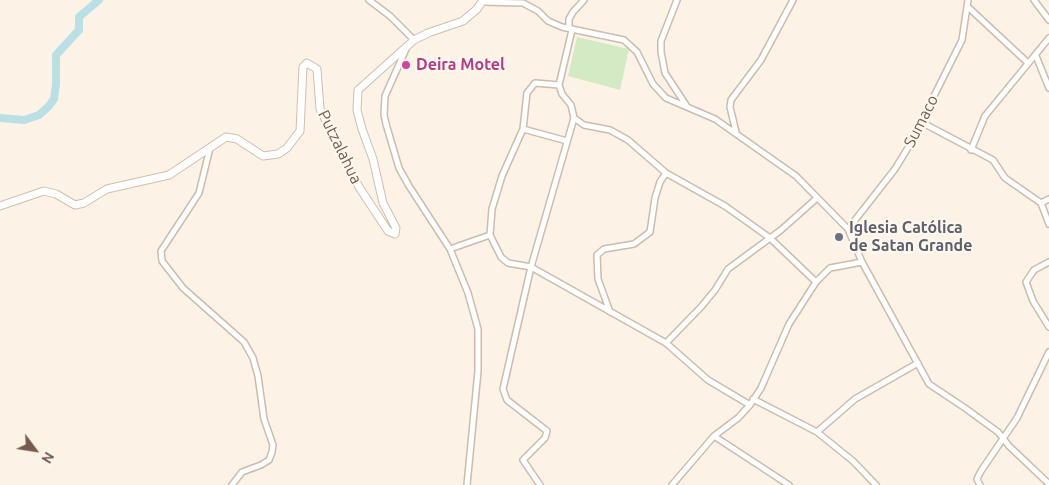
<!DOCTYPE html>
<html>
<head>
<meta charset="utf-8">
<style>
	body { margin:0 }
	#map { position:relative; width:1049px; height:485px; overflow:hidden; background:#fcf3e6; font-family:Ubuntu,sans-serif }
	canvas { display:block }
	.north { position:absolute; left:10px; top:425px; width:50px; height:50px; -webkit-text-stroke:4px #fff7ed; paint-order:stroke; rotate:121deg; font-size:14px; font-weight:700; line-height:20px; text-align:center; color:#765a4b }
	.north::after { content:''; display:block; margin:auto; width:18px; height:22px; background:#765a4b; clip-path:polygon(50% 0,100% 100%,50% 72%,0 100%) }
</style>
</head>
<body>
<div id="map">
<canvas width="1049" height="485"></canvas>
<div class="north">N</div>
</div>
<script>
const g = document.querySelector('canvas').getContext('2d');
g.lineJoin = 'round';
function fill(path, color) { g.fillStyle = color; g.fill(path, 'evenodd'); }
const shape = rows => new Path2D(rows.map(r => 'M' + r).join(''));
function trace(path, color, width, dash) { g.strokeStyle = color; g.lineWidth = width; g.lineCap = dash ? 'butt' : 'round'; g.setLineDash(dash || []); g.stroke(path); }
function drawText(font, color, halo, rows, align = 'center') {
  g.font = font + ' Ubuntu,sans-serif'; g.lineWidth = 4.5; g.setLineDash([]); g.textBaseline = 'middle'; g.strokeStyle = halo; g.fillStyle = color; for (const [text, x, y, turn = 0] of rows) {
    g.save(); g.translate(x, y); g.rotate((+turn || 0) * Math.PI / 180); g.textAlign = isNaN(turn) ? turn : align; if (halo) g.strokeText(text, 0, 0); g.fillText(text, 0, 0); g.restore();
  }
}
const green = shape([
	[577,37,629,49,620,90,568,76]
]);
const river = shape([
	[0,118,24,120,39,115,49,106,54,99,56,84,56,55,79,30,79,17,99,0]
]);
const street = shape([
	[369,0,390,16,414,40],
	[584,0,573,12,569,19,569,27,572,30,559,85,535,83,527,93,523,129,502,176,492,209,490,235,501,257,508,263,531,267,666,343,708,380,750,405],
	[677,0,661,41,661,52,665,73,686,105],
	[1034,0,1049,20],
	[482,2,523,3,538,11,548,21,562,27,624,40,637,52,653,84,666,98,715,119,796,176,848,229,862,262,929,384,965,408,998,432,1009,446,1049,484],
	[968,7,1028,63],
	[406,49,385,96,384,115,386,124,399,168,409,186,450,249,468,293,478,329,478,371,467,485],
	[1036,56,1049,88],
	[574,118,584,125,610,130,628,140,666,173,725,206,770,238,816,282],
	[921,122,993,160,1005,178,1041,203,1049,199],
	[523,129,567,141],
	[736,132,730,107,731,100,761,60,793,0],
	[210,148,199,193,161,251,162,261,183,288,244,342,253,358,258,376,264,419,273,445,272,452,269,460,261,465,242,472,232,485],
	[971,150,985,116,1049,38],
	[1041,203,1049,224],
	[848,229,895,169,909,146,962,40,968,0],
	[450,249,490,235],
	[1049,262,1034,270,1026,282,1033,301,1049,327],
	[610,312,598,279,597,255,604,249,634,244,650,232,655,198,660,182,666,173],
	[666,343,701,307,715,290,728,269,781,230,817,198],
	[753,399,817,432,853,461,876,485],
	[817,432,855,399,918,363],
	[714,436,789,485],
	[540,485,523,460,545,438,547,431,507,400,503,389,531,267,574,118,571,105,562,94,559,85],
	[672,485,714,436,738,418,750,405,761,388,789,324,816,282,830,268,862,262],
	[980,485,977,479,981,471,1017,418,1049,352]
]);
const secondary = shape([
	[0,206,44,191,56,194,75,205,84,203,107,189,169,175,226,137,237,139,263,156,278,154,287,148,300,131,303,67,307,63,317,69,320,109,359,187,388,231,395,234,396,228,383,203,373,159,362,129,357,110,358,90,414,40,428,33,463,21,477,9,483,0]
]);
const markers = [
	[406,65,5,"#d1479c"],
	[839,237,5,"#6b7280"]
];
const hotelNames = [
	["Deira Motel",416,65]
];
const streetNames = [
	["Sumaco",921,121,-63],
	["Putzalahua",340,147,64]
];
const worshipNames = [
	["Iglesia Católica",849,228],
	["de Satan Grande",849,246]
];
fill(green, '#d4eac4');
trace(river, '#bae0e6', 8);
trace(street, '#cebbac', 8);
trace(secondary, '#d3bdac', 9);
trace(street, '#fff', 5);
trace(secondary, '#fff', 7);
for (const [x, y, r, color] of markers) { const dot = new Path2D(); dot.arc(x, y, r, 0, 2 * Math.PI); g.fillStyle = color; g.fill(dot); trace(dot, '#fff7ed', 2); }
drawText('bold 16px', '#b23c85', '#fff7ed', hotelNames, 'left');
drawText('16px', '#765a4b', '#fff7ed', streetNames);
drawText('bold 16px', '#5b616d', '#fff7ed', worshipNames, 'left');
</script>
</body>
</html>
